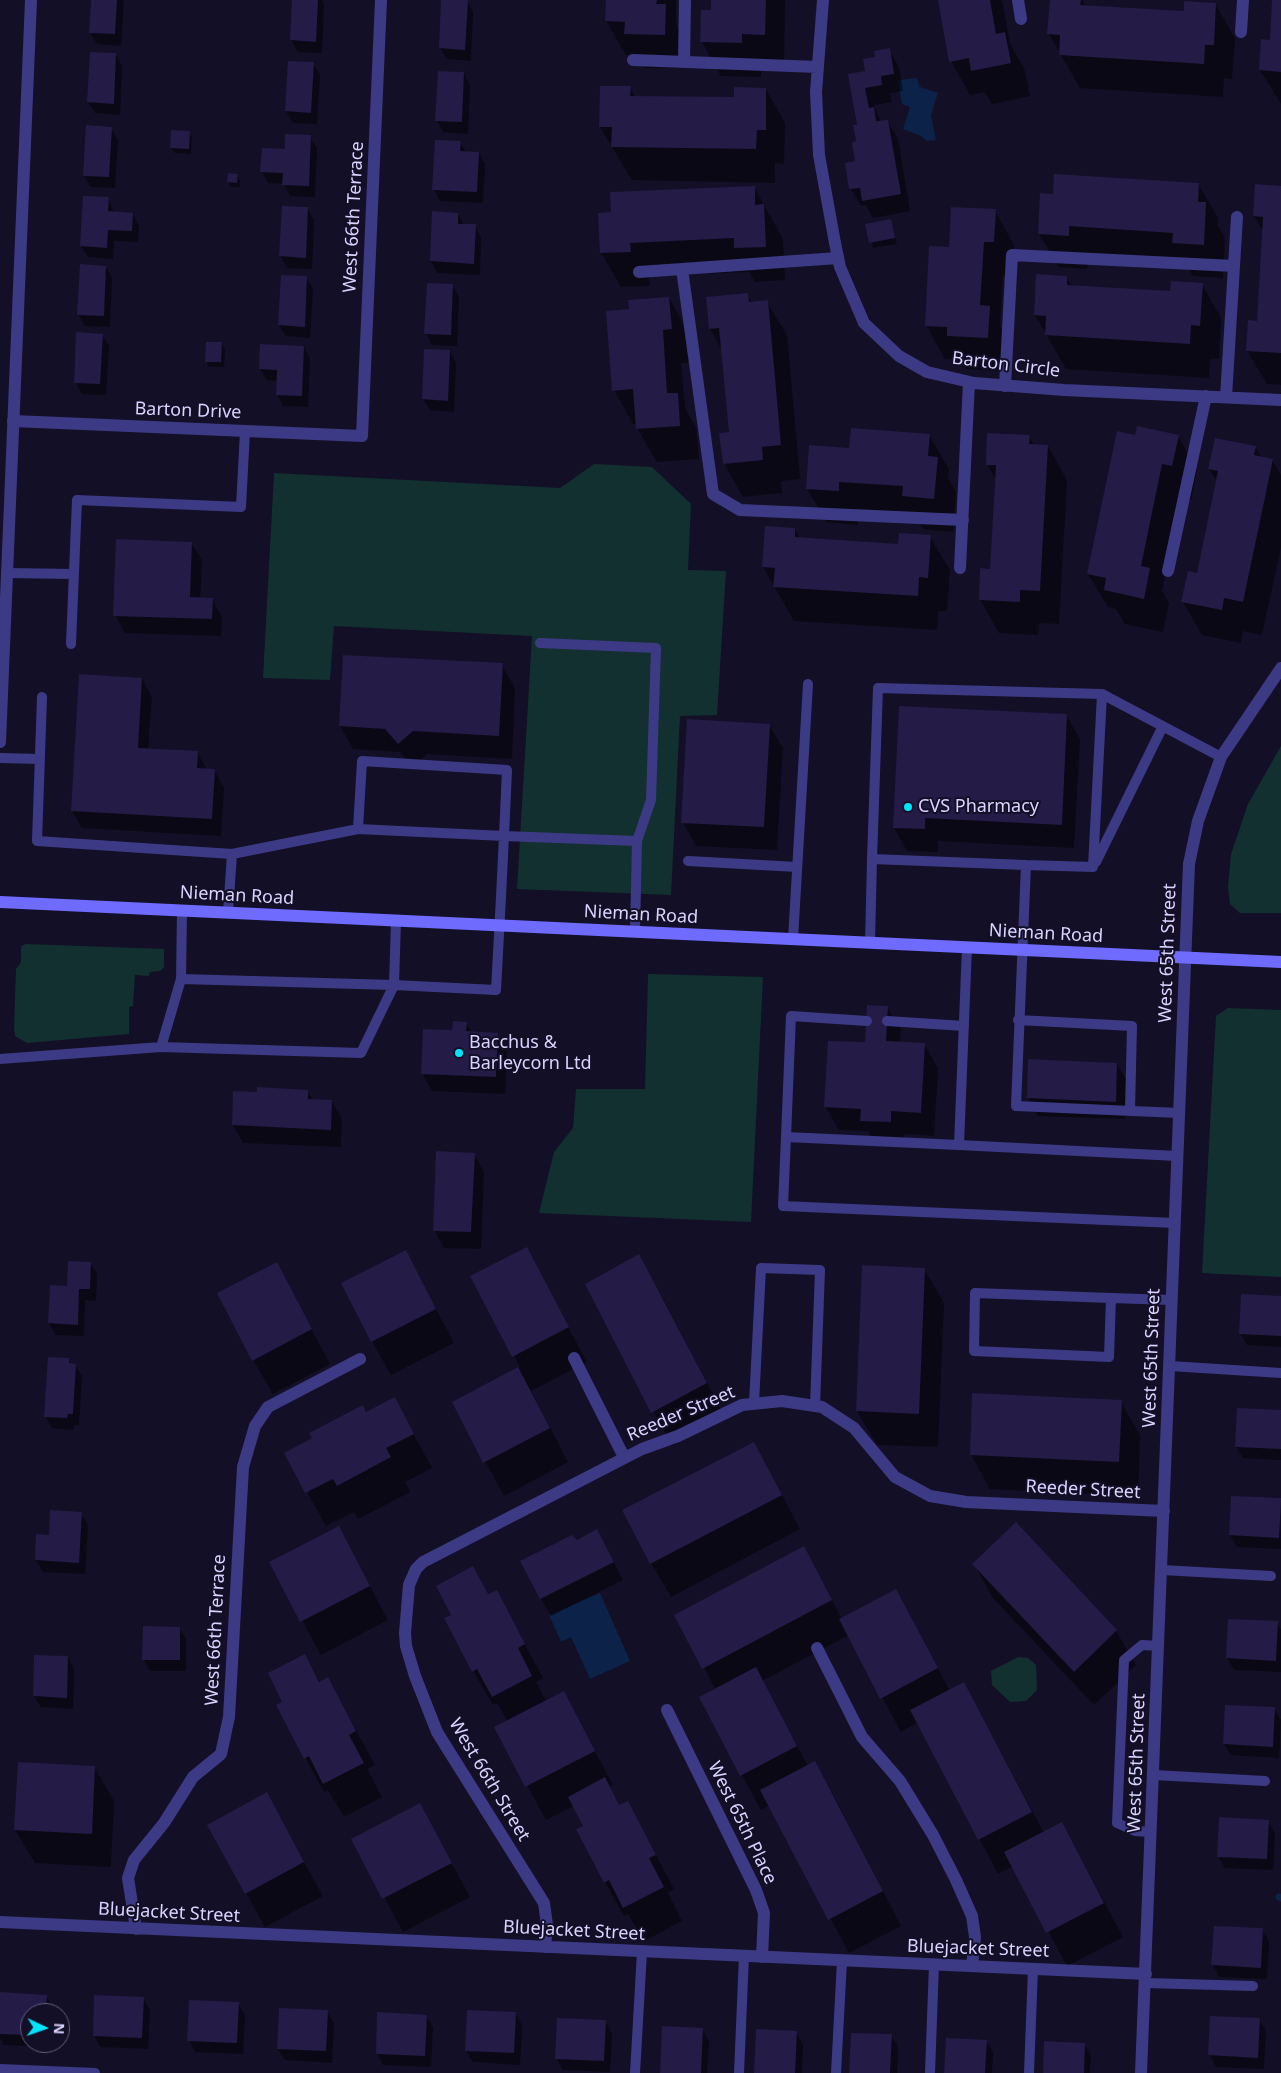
<!DOCTYPE html>
<html>
<head>
<meta charset="utf-8">
<style>
	body { margin:0 }
	#map { position:relative; width:1281px; height:2073px; overflow:hidden; background:#130f26; font-family:"Noto Sans",sans-serif }
	canvas { display:block }
	.north { position:absolute; left:20px; top:2003px; width:50px; height:50px; box-sizing:border-box; background:#130f26; border:1px solid #625e7d; border-radius:50%; rotate:93deg; font-size:14px; font-weight:700; line-height:20px; text-align:center; color:#d9d4ff }
	.north::after { content:''; display:block; margin:auto; width:18px; height:22px; background:#00e5ff; clip-path:polygon(50% 0,100% 100%,50% 72%,0 100%) }
</style>
</head>
<body>
<div id="map">
<canvas width="1281" height="2073"></canvas>
<div class="north">N</div>
</div>
<script>
const g = document.querySelector('canvas').getContext('2d');
g.lineJoin = 'round';
function fill(path, color) { g.fillStyle = color; g.fill(path, 'evenodd'); }
const shape = rows => new Path2D(rows.map(r => 'M' + r).join(''));
function trace(path, color, width, dash) { g.strokeStyle = color; g.lineWidth = width; g.lineCap = dash ? 'butt' : 'round'; g.setLineDash(dash || []); g.stroke(path); }
function drawText(font, color, halo, rows, align = 'center') {
  g.font = font + ' "Noto Sans",sans-serif'; g.lineWidth = 4; g.setLineDash([]); g.textBaseline = 'middle'; g.strokeStyle = halo; g.fillStyle = color; for (const [text, x, y, turn = 0] of rows) {
    g.save(); g.translate(x, y); g.rotate((+turn || 0) * Math.PI / 180); g.textAlign = isNaN(turn) ? turn : align; if (halo) g.strokeText(text, 0, 0); g.fillText(text, 0, 0); g.restore();
  }
}
const green = shape([
	[594,464,652,467,691,504,688,570,726,571,717,715,680,716,671,895,517,889,532,636,334,626,330,680,263,678,274,473,560,488],
	[1281,746,1281,913,1240,913,1230,904,1228,887,1231,854,1248,804],
	[26,944,164,949,164,967,160,971,150,972,149,976,135,975,133,1006,129,1007,129,1034,27,1043,15,1036,14,1028,16,969,21,962,21,946],
	[648,974,763,977,751,1222,539,1213,554,1152,573,1128,576,1089,645,1089],
	[1228,1008,1281,1010,1281,1277,1202,1273,1216,1016],
	[1018,1657,1028,1658,1036,1665,1037,1690,1026,1701,1010,1702,992,1685,991,1671]
]);
const water = shape([
	[917,78,920,87,938,93,931,115,936,140,927,141,921,136,903,129,910,107,902,104,898,80],
	[600,1593,630,1661,590,1679,571,1637,561,1642,549,1615]
]);
const shadow = shape([
	[92,0,124,0,121,46,97,44,90,33],
	[293,0,322,0,324,4,322,53,298,52,291,40],
	[443,0,467,0,473,12,471,61,447,59,440,48],
	[607,0,676,0,676,24,685,39,684,68,645,68,638,55,626,55,606,21],
	[712,0,785,0,784,68,761,68,761,77,721,76,702,42,712,11],
	[939,0,1002,0,1010,44,1024,68,1030,96,992,104,985,92,970,95,951,61],
	[1051,0,1082,0,1086,6,1185,12,1215,4,1235,38,1232,79,1224,78,1223,97,1080,88,1049,34],
	[1273,0,1281,0,1281,104,1260,70,1262,41,1271,41],
	[889,50,899,67,903,91,890,93,892,102,874,105,881,122,887,121,898,139,910,211,873,218,866,205,861,206,851,189,846,164,857,162,858,126,866,72,876,58],
	[116,55,122,66,120,115,95,113,88,102],
	[289,62,313,63,320,75,317,124,293,123,286,111],
	[464,73,470,85,468,134,443,132,437,121],
	[630,88,635,97,735,99,766,89,785,123,784,164,775,163,775,183,632,180,600,127],
	[111,128,118,140,115,188,91,187,84,176],
	[189,132,192,137,191,154,175,153,171,148],
	[310,137,317,148,315,197,290,196,284,184,268,183,262,172,286,151],
	[460,142,466,152,479,153,485,164,483,203,440,201,433,189],
	[237,175,240,180,240,187,231,187,228,181],
	[1198,184,1218,218,1217,224,1225,238,1223,278,1193,276,1187,266,1088,260,1087,269,1059,267,1039,234,1054,195],
	[754,187,783,239,785,280,755,282,749,272,649,276,650,286,621,287,601,253,599,214],
	[1281,187,1281,385,1267,384,1247,351,1259,322,1264,232,1254,216],
	[108,198,114,213,133,214,139,226,138,242,114,241,113,259,88,257,81,246],
	[307,208,314,220,312,269,287,268,281,256],
	[995,211,1014,245,1012,276,1003,275,1000,326,1009,341,1007,372,967,369,962,360,945,359,926,325,951,248],
	[458,214,464,225,475,226,481,237,480,275,437,273,431,261],
	[890,220,897,244,873,248,867,225],
	[106,267,112,278,110,327,85,326,78,314],
	[306,277,313,289,310,338,286,336,279,325],
	[1066,277,1072,287,1171,293,1202,284,1221,318,1219,359,1210,359,1209,378,1066,369,1035,315],
	[453,286,459,297,457,346,432,345,426,333],
	[747,294,752,303,767,302,787,335,800,479,781,481,782,493,743,497,724,463,730,433,722,350,710,329],
	[669,298,688,332,691,363,681,363,685,408,696,428,699,459,657,462,637,428,637,424,633,424,614,390],
	[102,335,109,346,106,395,82,394,75,382],
	[222,344,225,349,224,367,209,367,206,361],
	[304,347,310,359,308,407,283,406,277,394,278,381,267,380,260,369],
	[450,351,456,363,454,412,430,410,423,399],
	[929,435,949,469,948,478,956,492,953,532,923,529,917,519,858,515,858,525,827,522,807,489,850,449],
	[1029,436,1034,445,1048,446,1067,480,1059,624,1039,623,1038,635,999,633,980,599,991,570,996,480,987,464],
	[1178,436,1197,470,1191,500,1181,498,1162,591,1169,603,1163,632,1125,624,1116,609,1108,607,1088,574,1136,437],
	[1256,448,1262,458,1272,460,1281,475,1281,547,1262,635,1243,631,1241,643,1202,635,1183,602,1198,575,1217,482,1209,469],
	[795,529,800,539,900,545,930,537,950,570,947,611,938,611,937,630,794,621,763,567],
	[191,543,202,560,200,599,212,599,222,617,221,636,125,633,115,615],
	[344,656,502,665,515,688,512,759,427,754,412,767,400,752,353,749,340,726],
	[142,679,152,697,148,749,197,752,207,770,214,770,224,788,221,836,82,828,72,811],
	[1066,715,1080,739,1074,848,938,841,938,852,907,851,894,828],
	[769,725,783,748,777,850,696,846,683,822],
	[887,1007,901,1030,900,1043,924,1044,938,1068,934,1136,904,1134,904,1145,875,1143,868,1131,839,1130,825,1106,867,1044],
	[466,1023,472,1033,497,1034,507,1052,505,1094,432,1091,422,1073,454,1031],
	[1029,1060,1117,1064,1127,1081,1125,1119,1038,1116,1028,1098],
	[307,1091,313,1100,332,1101,342,1119,341,1147,243,1143,233,1125,235,1093],
	[474,1154,484,1172,481,1249,444,1248,434,1230],
	[526,1249,587,1362,531,1391,568,1462,504,1496,453,1402,520,1367,472,1277],
	[406,1252,454,1343,391,1375,372,1341],
	[90,1263,97,1274,96,1301,85,1300,84,1336,56,1335,49,1323],
	[276,1263,330,1364,273,1394,253,1360],
	[864,1266,924,1269,944,1303,938,1447,877,1445,857,1411],
	[587,1284,658,1289,725,1417,672,1446],
	[1281,1298,1281,1347,1247,1345,1241,1334],
	[68,1360,71,1365,75,1365,82,1376,79,1425,74,1425,73,1430,52,1428,46,1417],
	[974,1395,1121,1402,1140,1435,1138,1496,990,1489,971,1455],
	[394,1398,432,1468,405,1482,410,1492,358,1519,354,1512,326,1526,286,1454],
	[1281,1411,1281,1460,1243,1458,1236,1447],
	[754,1443,800,1529,671,1597,651,1563],
	[1232,1497,1280,1500,1281,1549,1237,1547,1230,1535],
	[81,1514,88,1525,85,1574,43,1572,36,1560,38,1535,50,1536],
	[1016,1524,1116,1631,1136,1665,1094,1705,993,1598,974,1564],
	[338,1527,388,1620,321,1655,271,1563],
	[576,1541,607,1548,623,1580,551,1616,541,1599],
	[803,1548,842,1619,896,1591,950,1691,964,1683,1044,1833,1062,1823,1123,1937,1067,1966,1013,1866,998,1874,918,1722,901,1732,849,1635,762,1681,808,1766,814,1763,834,1796,901,1926,849,1953,770,1805,761,1810,700,1698,716,1690,676,1615],
	[496,1591,543,1678,536,1682,546,1701,563,1692,613,1785,609,1787,620,1806,628,1802,674,1889,668,1893,682,1921,644,1941,628,1914,624,1916,605,1882,584,1826,574,1806,546,1820,496,1728,508,1722,497,1703,493,1705,473,1671,488,1595],
	[1229,1620,1277,1622,1281,1630,1281,1672,1234,1670,1227,1658],
	[179,1628,186,1639,186,1671,150,1671,144,1660],
	[304,1655,320,1682,328,1679,375,1765,367,1769,382,1797,344,1817,328,1790,324,1792,277,1706,284,1702],
	[68,1657,74,1669,73,1709,41,1707,34,1696],
	[1274,1708,1281,1720,1279,1758,1231,1755,1224,1744],
	[94,1767,114,1801,111,1867,35,1863,15,1830],
	[420,1804,470,1897,403,1932,353,1840],
	[1268,1821,1275,1833,1273,1870,1225,1868,1218,1856],
	[209,1826,285,1828,323,1896,265,1927],
	[1262,1930,1269,1941,1267,1979,1219,1977,1213,1965],
	[0,1994,46,1996,53,2007,53,2013,30,2013,30,2043,51,2043,51,2047,4,2045,0,2038],
	[143,1998,150,2010,148,2049,100,2047,94,2035],
	[238,2003,245,2015,243,2054,195,2052,189,2040],
	[327,2011,334,2023,332,2063,285,2060,278,2049],
	[515,2013,522,2025,520,2065,473,2062,466,2051],
	[426,2016,433,2027,431,2067,383,2065,377,2053],
	[1212,2017,1259,2019,1266,2031,1264,2069,1216,2067,1210,2055],
	[605,2021,612,2033,610,2072,563,2070,556,2058],
	[702,2029,709,2041,707,2073,661,2073],
	[796,2032,803,2044,802,2073,756,2073],
	[891,2035,898,2047,897,2073,851,2073],
	[986,2041,993,2052,992,2073,945,2073],
	[1084,2044,1091,2055,1090,2073,1044,2073]
]);
const stream = shape([
	[1279,1897,1281,1898]
]);
const building = shape([
	[91,0,117,0,115,34,89,33],
	[292,0,318,0,316,42,290,40],
	[441,0,468,0,465,50,439,48],
	[606,0,657,0,656,4,666,4,665,35,624,34,625,22,605,21],
	[711,0,766,0,765,35,742,34,742,43,700,42,701,10,711,10],
	[938,0,990,0,996,34,1005,32,1011,63,971,71,969,58,949,62],
	[1050,0,1081,0,1080,5,1184,11,1184,1,1216,3,1214,45,1205,45,1204,64,1059,55,1060,35,1047,34],
	[1272,0,1281,0,1281,72,1259,70,1261,39,1270,40],
	[890,48,894,74,881,76,882,85,865,88,869,108,874,107,876,121,888,120,901,194,862,201,860,188,849,189,845,163,855,161,852,143,856,141,853,125,857,125,848,74,865,71,863,59,875,57,874,51],
	[90,52,116,53,114,104,87,102],
	[288,61,314,62,311,113,285,111],
	[438,71,464,72,462,122,435,121],
	[600,86,631,86,630,96,734,97,734,87,766,88,766,130,757,130,756,149,611,147,612,127,599,127],
	[86,125,112,127,109,177,83,176],
	[171,130,190,131,189,149,170,148],
	[285,134,311,135,309,186,282,185,283,173,260,172,262,148,285,149],
	[435,140,461,141,460,151,479,152,477,192,432,190],
	[228,173,238,174,237,183,227,182],
	[1054,174,1199,183,1198,202,1206,202,1204,245,1172,243,1173,233,1069,226,1069,236,1038,234,1040,193,1053,194],
	[1255,184,1281,186,1281,353,1246,351,1248,320,1257,321,1263,217,1253,216],
	[755,186,755,205,764,204,766,247,734,248,734,238,630,243,631,252,600,253,598,213,611,212,610,192],
	[83,196,109,197,108,211,133,213,132,231,108,230,107,248,80,246],
	[282,206,308,207,306,258,279,256],
	[951,207,996,209,994,242,984,242,980,305,990,306,988,338,947,336,947,327,925,326,929,246,949,247],
	[432,211,458,213,458,224,476,224,474,264,430,261],
	[891,219,895,238,869,243,865,224],
	[80,264,106,266,104,316,77,315],
	[1036,274,1067,276,1067,285,1170,291,1171,281,1203,283,1200,326,1191,325,1190,344,1045,335,1046,316,1034,315],
	[281,275,307,276,305,327,278,325],
	[427,283,453,284,451,335,424,334],
	[748,293,749,302,768,300,781,445,762,447,763,460,723,464,719,433,729,432,719,328,709,329,706,297],
	[669,297,672,329,663,330,667,393,678,393,680,426,636,429,633,389,612,391,606,311,629,309,628,300],
	[76,332,103,334,100,384,74,383],
	[206,342,222,342,221,362,205,362],
	[260,344,304,346,302,396,276,395,277,370,259,369],
	[424,349,450,350,448,401,422,399],
	[1137,426,1179,435,1172,466,1162,464,1141,566,1150,568,1144,599,1104,590,1106,578,1087,574,1117,431,1135,435],
	[851,428,930,434,928,456,938,457,934,499,902,496,903,486,839,482,839,491,806,489,809,445,849,448],
	[987,433,1030,435,1029,444,1048,445,1040,591,1020,590,1020,602,979,600,980,568,990,569,996,465,986,465],
	[1215,438,1256,446,1254,455,1273,459,1243,602,1224,598,1222,610,1181,602,1188,571,1197,573,1218,471,1208,469],
	[765,526,795,528,795,537,898,544,899,533,931,535,928,578,919,577,918,596,773,587,775,568,762,567],
	[116,539,192,542,190,597,213,598,212,619,113,616],
	[343,655,503,663,499,736,413,731,398,744,385,729,339,726],
	[79,674,142,678,138,748,198,751,197,768,215,769,212,819,71,811],
	[899,706,1067,714,1062,825,925,818,925,829,893,828],
	[687,719,770,724,764,827,681,823],
	[867,1005,888,1006,886,1041,925,1043,921,1113,891,1111,891,1122,860,1121,861,1109,824,1107,828,1041,865,1042],
	[453,1021,467,1022,466,1031,498,1033,496,1077,421,1074,423,1029,452,1030],
	[1028,1059,1117,1063,1116,1102,1027,1098],
	[257,1087,308,1090,308,1099,332,1100,331,1130,232,1125,233,1091,257,1092],
	[436,1151,475,1153,471,1232,433,1231],
	[527,1247,569,1327,512,1357,470,1276],
	[406,1250,436,1309,371,1342,341,1283],
	[639,1254,707,1383,651,1413,585,1284],
	[68,1261,91,1262,90,1289,79,1289,78,1325,48,1323,50,1285,67,1286],
	[277,1262,312,1329,252,1361,217,1293],
	[862,1265,925,1268,919,1414,856,1411],
	[1241,1294,1281,1296,1281,1336,1239,1334],
	[48,1357,69,1358,69,1363,76,1364,73,1414,68,1414,67,1418,44,1417],
	[518,1367,550,1428,483,1463,452,1402],
	[972,1393,1122,1400,1119,1462,970,1455],
	[395,1397,414,1434,386,1448,391,1457,337,1486,333,1479,305,1493,284,1453,312,1438,309,1433,363,1405,366,1412],
	[1237,1408,1281,1410,1281,1449,1235,1447],
	[754,1442,782,1495,650,1564,622,1510],
	[1231,1496,1281,1498,1279,1538,1229,1535],
	[50,1510,82,1512,79,1563,35,1560,36,1534,49,1535],
	[1016,1522,1117,1630,1074,1672,972,1564],
	[339,1526,370,1586,300,1622,269,1562],
	[597,1529,614,1562,540,1599,520,1561,572,1535,577,1540],
	[804,1546,832,1600,702,1669,674,1615],
	[473,1566,488,1594,497,1590,525,1644,518,1648,532,1676,492,1697,477,1669,472,1672,444,1618,451,1615,436,1586],
	[896,1589,938,1668,880,1699,839,1619],
	[1228,1619,1278,1621,1276,1661,1226,1658],
	[143,1626,180,1627,180,1660,142,1660],
	[305,1654,319,1682,328,1677,356,1731,349,1735,364,1763,323,1784,309,1756,304,1759,276,1705,282,1702,268,1673],
	[34,1655,68,1656,67,1698,33,1696],
	[756,1667,797,1746,740,1776,699,1697],
	[964,1682,1032,1812,978,1840,910,1710],
	[564,1691,595,1751,525,1787,494,1727],
	[1225,1705,1275,1707,1273,1747,1223,1744],
	[815,1761,883,1891,828,1920,760,1790],
	[18,1762,95,1766,92,1834,14,1830],
	[605,1777,619,1805,628,1801,656,1855,649,1858,664,1887,623,1908,609,1880,604,1883,576,1829,583,1826,568,1797],
	[267,1792,304,1862,245,1894,207,1825],
	[420,1803,452,1863,382,1899,351,1839],
	[1219,1817,1269,1820,1267,1859,1217,1857],
	[1062,1822,1104,1903,1046,1933,1004,1852],
	[1214,1926,1263,1928,1261,1968,1211,1965],
	[0,1992,47,1995,46,2013,30,2013,30,2035,0,2034],
	[94,1995,144,1997,142,2038,93,2036],
	[189,2000,239,2002,237,2043,187,2041],
	[279,2008,328,2010,326,2051,277,2049],
	[467,2010,516,2012,514,2053,465,2051],
	[377,2012,427,2015,425,2056,376,2054],
	[1210,2016,1260,2018,1258,2058,1208,2055],
	[557,2018,606,2020,604,2061,555,2059],
	[662,2026,703,2028,701,2073,660,2073],
	[756,2029,797,2031,795,2073,754,2073],
	[851,2033,892,2034,890,2073,849,2073],
	[946,2038,987,2040,985,2073,944,2073],
	[1044,2041,1085,2043,1084,2073,1043,2073]
]);
const service = shape([
	[7,573,74,574],
	[540,643,656,648,651,800,637,841],
	[71,644,77,500,241,507,245,431],
	[42,697,37,841,232,854],
	[0,758,40,759],
	[688,861,797,867],
	[1096,862,1163,726],
	[1026,865,872,859,878,688,1102,694],
	[182,911,181,979,394,985,396,921],
	[228,913,232,854,358,829],
	[793,939,808,684],
	[870,943,872,859],
	[967,947,959,1145,1177,1156],
	[1018,1020,1132,1026,1130,1111],
	[867,1021,791,1016,786,1137,959,1145],
	[887,1021,964,1026],
	[161,1047,361,1053,394,985,496,990,501,897,504,836,507,770,362,761,358,829,504,836,637,841,635,932],
	[0,1059,161,1047,181,979],
	[1179,1113,1016,1106,1026,865,1093,867,1102,694,1221,757],
	[786,1137,783,1206,1175,1223],
	[1111,1298,1109,1357,974,1351,975,1293,1111,1298,1172,1300],
	[1170,1366,1281,1373],
	[754,1403,761,1268,820,1270,815,1406],
	[1162,1570,1271,1576],
	[1154,1775,1265,1781],
	[1151,1832,1135,1831,1117,1823,1124,1660,1142,1645,1159,1646],
	[1146,1983,1253,1986],
	[0,2069,95,2073],
	[635,2073,642,1952],
	[739,2073,744,1956],
	[836,2073,842,1961],
	[930,2073,934,1964],
	[1029,2073,1033,1969]
]);
const minor = shape([
	[823,0,816,92,819,155,835,243,840,267,864,323,899,356,927,372,974,383,1064,390,1281,400],
	[1018,0,1021,19],
	[1241,32,1243,0],
	[633,60,818,67],
	[684,62,685,0],
	[682,269,713,494,740,510,963,520],
	[639,272,838,258],
	[1005,386,1012,255,1234,266],
	[1226,397,1237,217],
	[13,421,362,436,381,0],
	[960,568,969,382],
	[1168,571,1206,396],
	[574,1358,624,1457],
	[817,1648,862,1737,900,1781,933,1835,956,1880,972,1916,975,1937,972,1966],
	[667,1710,756,1890,764,1913,762,1957],
	[0,1922,1146,1974],
	[136,1929,128,1878,134,1860,164,1823,193,1777,221,1754,229,1717,243,1467,255,1426,268,1407,360,1359],
	[545,1947,547,1925,544,1903,437,1732,415,1676,406,1646,405,1633,409,1585,416,1569,423,1562,642,1449,678,1436,742,1405,782,1401,822,1407,854,1428,895,1477,930,1496,966,1502,1164,1511],
	[1141,2073,1189,864,1198,821,1221,757,1281,668]
]);
const tertiary = shape([
	[0,742,31,0]
]);
const secondary = shape([
	[0,902,1281,962]
]);
const markers = [
	[908,807,5,"#00e5ff"],
	[459,1053,5,"#00e5ff"]
];
const streetNames = [
	["West 66th Terrace",354,217,-87],
	["Barton Circle",1006,365,7],
	["Barton Drive",188,411,2],
	["Nieman Road",237,896,3],
	["Nieman Road",641,915,3],
	["Nieman Road",1046,934,3],
	["West 65th Street",1168,953,-88],
	["West 65th Street",1152,1358,-88],
	["Reeder Street",681,1414,-23],
	["Reeder Street",1083,1490,3],
	["West 66th Terrace",216,1630,-87],
	["West 65th Street",1137,1763,-88],
	["West 66th Street",489,1780,59],
	["West 65th Place",742,1823,64],
	["Bluejacket Street",169,1913,3],
	["Bluejacket Street",574,1931,3],
	["Bluejacket Street",978,1949,2]
];
const poiNames = [
	["CVS Pharmacy",918,807],
	["Bacchus &",469,1043],
	["Barleycorn Ltd",469,1064]
];
fill(green, '#12302f');
fill(water, '#0c2248');
fill(shadow, '#0007');
trace(stream, '#0c2248', 7);
fill(building, '#241b47');
trace(service, '#3d3a85', 10);
trace(minor, '#3d3a85', 12);
trace(tertiary, '#3d3a85', 12);
trace(secondary, '#6f6bff', 12);
for (const [x, y, r, color] of markers) { const dot = new Path2D(); dot.arc(x, y, r, 0, 2 * Math.PI); g.fillStyle = color; g.fill(dot); trace(dot, '#130f26', 2); }
drawText('18px', '#d9d4ff', '#130f26', streetNames);
drawText('18px', '#d9d4ff', '#130f26', poiNames, 'left');
</script>
</body>
</html>
